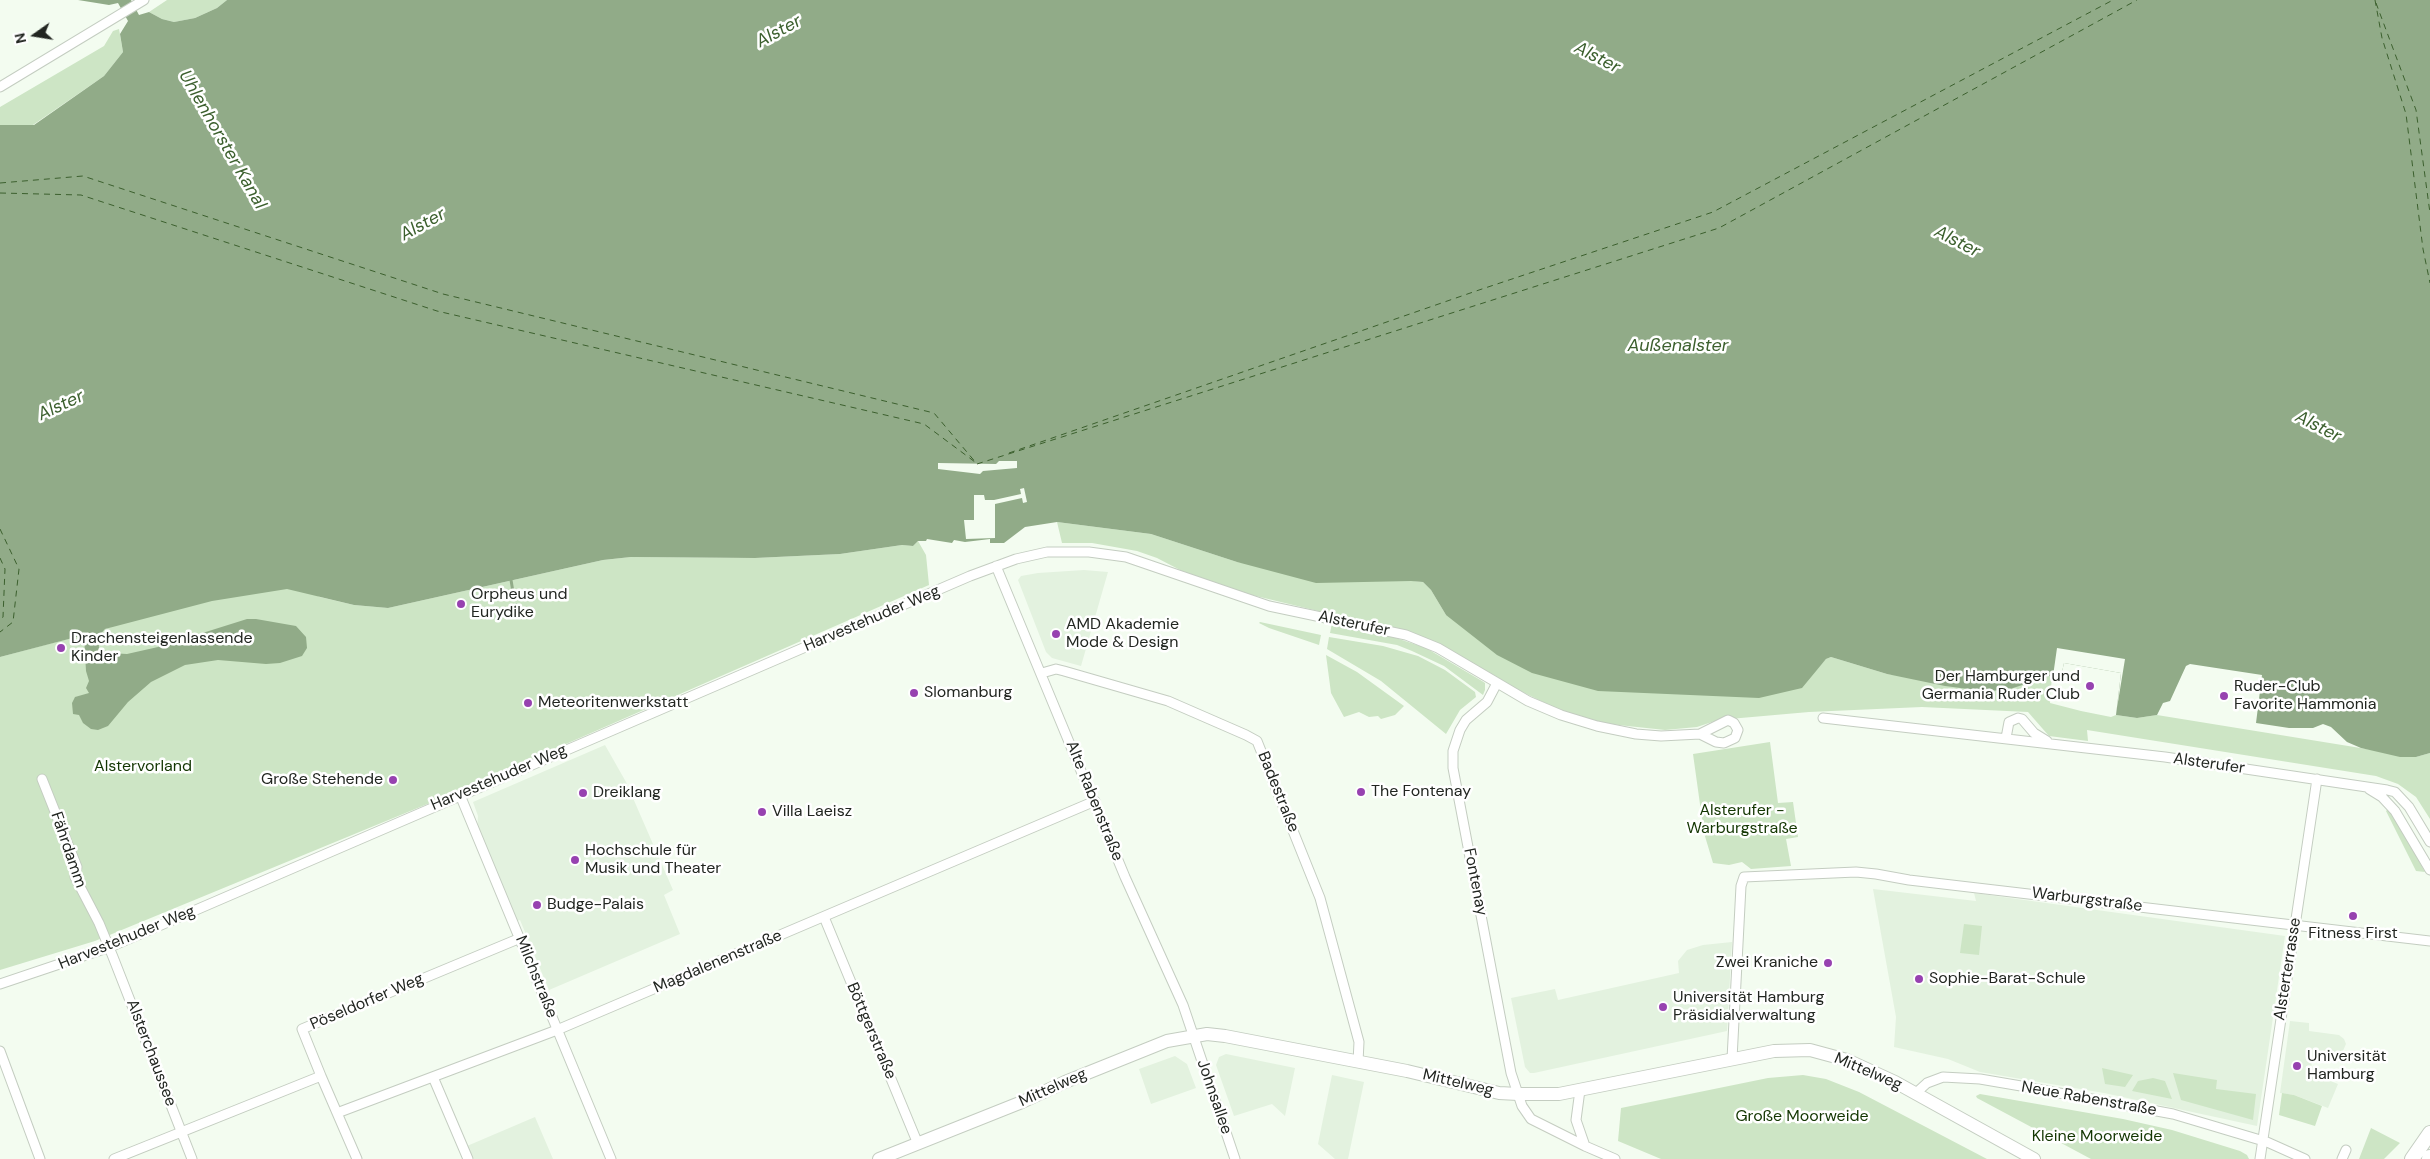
<!DOCTYPE html>
<html>
<head>
<meta charset="utf-8">
<style>
	body { margin:0 }
	#map { position:relative; width:2430px; height:1159px; overflow:hidden; background:#f3fcf0; font-family:"DM Sans",sans-serif }
	canvas { display:block }
	.north { position:absolute; left:10px; top:10px; width:50px; height:50px; -webkit-text-stroke:4px #fff; paint-order:stroke; rotate:257deg; font-size:14px; font-weight:700; line-height:20px; text-align:center; color:#222621 }
	.north::after { content:''; display:block; margin:auto; width:18px; height:22px; background:#222621; clip-path:polygon(50% 0,100% 100%,50% 72%,0 100%) }
</style>
</head>
<body>
<div id="map">
<canvas width="2430" height="1159"></canvas>
<div class="north">N</div>
</div>
<script>
const g = document.querySelector('canvas').getContext('2d');
g.lineJoin = 'round';
function fill(path, color) { g.fillStyle = color; g.fill(path, 'evenodd'); }
const shape = rows => new Path2D(rows.map(r => 'M' + r).join(''));
function trace(path, color, width, dash) { g.strokeStyle = color; g.lineWidth = width; g.lineCap = dash ? 'butt' : 'round'; g.setLineDash(dash || []); g.stroke(path); }
function drawText(font, color, halo, rows, align = 'center') {
  g.font = font + ' "DM Sans",sans-serif'; g.lineWidth = 5; g.setLineDash([]); g.textBaseline = 'middle'; g.strokeStyle = halo; g.fillStyle = color; for (const [text, x, y, turn = 0] of rows) {
    g.save(); g.translate(x, y); g.rotate((+turn || 0) * Math.PI / 180); g.textAlign = isNaN(turn) ? turn : align; if (halo) g.strokeText(text, 0, 0); g.fillText(text, 0, 0); g.restore();
  }
}
const built = shape([
	[1084,570,1108,572,1081,666,1052,658,1046,652,1018,580,1021,576,1038,573],
	[605,745,626,782,673,890,664,895,680,934,549,990,520,920,517,921,477,830,478,816,473,802],
	[1873,889,1976,901,1974,893,2285,936,2257,1126,2104,1093,1980,1072,1948,1059,1894,1047,1896,1017],
	[1732,942,1727,1031,1534,1073,1530,1073,1525,1067,1511,998,1555,989,1558,1000,1679,973,1678,961,1687,950,1703,945],
	[2290,1021,2309,1023,2309,1031,2339,1035,2344,1039,2346,1044,2342,1053,2314,1051,2310,1073,2338,1084,2328,1108,2294,1095,2280,1093],
	[1226,1054,1295,1068,1285,1116,1272,1104,1234,1116,1216,1065,1219,1057],
	[1175,1056,1187,1064,1196,1088,1151,1104,1139,1069],
	[1332,1075,1364,1082,1348,1159,1335,1159,1318,1144],
	[535,1117,553,1159,474,1159,467,1146]
]);
const green = shape([
	[167,0,227,0,217,8,195,18,174,22,162,19,149,12],
	[119,29,123,52,104,76,33,125,0,125,0,107,104,46,113,31],
	[1057,522,1151,534,1237,562,1423,582,1431,590,1446,615,1817,669,1826,659,1831,657,1887,674,1909,677,2052,675,2050,703,2081,711,2111,717,2116,715,2137,718,2157,715,2416,757,2430,753,2430,819,2416,797,2398,784,2376,776,2087,730,2088,741,2049,736,2028,712,1922,707,1809,712,1718,720,1697,727,1665,730,1609,724,1577,717,1547,704,1397,630,1231,590,1182,571,1157,558,1137,551,1092,543,1062,543],
	[918,541,926,555,929,585,454,793,95,941,0,970,0,657,105,629,266,572,320,597,354,605,388,608,603,560,631,557,755,558,840,554,902,545,913,546],
	[1260,622,1321,635,1319,645,1269,628,1259,623],
	[1332,623,1390,636,1426,648,1482,681,1485,683,1485,690,1483,695,1444,666,1412,651,1397,645,1330,633],
	[1329,637,1383,646,1418,656,1445,670,1475,692,1476,697,1460,710,1446,734,1381,681,1327,649],
	[1326,655,1357,672,1404,706,1395,715,1381,719,1378,716,1369,717,1359,712,1344,717,1331,693],
	[1770,742,1778,803,1793,802,1798,837,1786,839,1791,866,1751,869,1742,862,1729,865,1713,863,1704,833,1693,754],
	[2388,809,2395,818,2425,872,2416,871,2386,811],
	[1964,924,1982,926,1979,955,1960,953],
	[2102,1068,2133,1075,2125,1087,2105,1084],
	[2173,1073,2217,1080,2216,1089,2256,1094,2253,1120,2181,1100],
	[1803,1075,1826,1079,1859,1092,1987,1159,1661,1159,1618,1141,1621,1108,1768,1078],
	[2153,1078,2165,1081,2172,1099,2132,1091,2138,1081],
	[2282,1093,2294,1095,2322,1106,2315,1126,2279,1115],
	[1980,1094,2123,1119,2172,1130,2240,1151,2247,1155,2249,1159,2091,1159,1977,1098,1976,1096],
	[2371,1128,2400,1143,2384,1159,2359,1159]
]);
const water = shape([
	[78,0,131,0,139,15,149,12,162,19,174,22,195,18,217,8,227,0,2430,0,2430,753,2416,757,2400,757,2361,748,2347,742,2331,727,2323,724,2313,728,2289,728,2256,723,2262,675,2190,664,2186,666,2170,701,2163,703,2157,715,2137,718,2116,715,2121,673,2064,663,2062,672,2007,690,1984,691,1945,686,1887,674,1831,657,1826,659,1802,688,1759,698,1598,691,1532,673,1497,655,1446,615,1431,590,1423,582,1411,581,1316,583,1237,562,1151,534,1057,522,1025,527,1004,543,990,543,990,539,965,542,954,540,952,543,927,539,926,541,918,541,913,546,902,545,840,554,755,558,631,557,603,560,388,608,354,605,287,589,212,601,105,629,98,637,99,648,109,653,127,654,158,647,247,619,256,619,296,626,306,637,307,648,302,656,280,663,266,664,218,660,185,665,151,682,128,702,108,726,98,730,91,729,83,723,79,715,73,714,72,703,75,697,89,693,86,688,89,681,86,671,84,635,0,657,0,125,34,125,104,76,123,52,120,34,128,21,118,3,109,5]
]);
const pier = shape([
	[999,461,1017,461,1017,468,983,471,980,474,938,469,938,463,996,464],
	[1024,488,1027,502,1023,503,1022,498,995,504,995,538,966,539,964,520,974,520,974,495,984,495,985,500,994,500,1021,494,1020,489],
	[2057,648,2125,659,2117,708,2121,673,2064,663,2062,672,2053,676]
]);
const stream = shape([
	[511,580,513,592],
	[516,605,517,609]
]);
const ferry = shape([
	[2375,0,2382,38,2406,114,2423,249,2430,283],
	[2376,3,2416,110,2430,213],
	[0,183,83,176,443,294,934,413,977,464,1719,228,2137,0],
	[0,193,81,195,437,311,924,424,975,462],
	[1009,453,1479,290,1713,212,2113,0],
	[0,529,19,569,13,622,0,632],
	[0,558,5,569,3,617,0,621]
]);
const street = shape([
	[0,87,144,0],
	[996,566,1125,877,1183,1005,1235,1159],
	[1042,673,1056,669,1064,671,1168,701,1246,735,1257,741,1320,898,1359,1042,1358,1062],
	[1497,683,1487,702,1466,720,1460,730,1453,751,1453,768,1511,1073,1522,1106,1531,1119,1585,1146,1615,1159],
	[1823,718,2165,757,2387,790,2395,792,2409,807,2430,842],
	[2006,738,2009,722,2018,718,2022,719,2034,733,2047,741],
	[42,779,77,867,75,877,99,923,113,957,192,1159],
	[2369,789,2382,797,2395,811,2430,870],
	[460,795,611,1159],
	[824,917,918,1144],
	[0,984,110,947,970,576,1016,559,1047,552,1089,552,1126,557,1269,606,1406,635,1438,648,1528,701,1561,715,1597,726,1636,734,1661,736,1700,734,1728,720,1734,723,1738,730,1735,738,1724,743,1716,742,1700,734],
	[0,1051,40,1159],
	[1732,1059,1741,886,1744,877,1856,872,1876,874,1909,880,2430,941],
	[321,1076,357,1159],
	[433,1077,468,1159],
	[1580,1090,1576,1120,1585,1146],
	[1916,1093,1927,1083,1943,1077,1980,1079,2021,1086,2173,1114,2267,1142,2305,1159],
	[337,1113,557,1030,1095,801],
	[114,1159,321,1076,302,1029,518,939],
	[2260,1159,2317,779],
	[2342,1159,2346,1150]
]);
const secondary = shape([
	[879,1159,1022,1102,1065,1082,1167,1041,1207,1034,1225,1036,1407,1071,1499,1093,1518,1094,1559,1094,1774,1051,1810,1050,1847,1060,1895,1082,2034,1159]
]);
const primary = shape([
	[2412,1159,2430,1133],
	[2429,1159,2430,1157]
]);
const markers = [
	[461,604,5,"#9742b0"],
	[1056,634,5,"#9742b0"],
	[61,648,5,"#9742b0"],
	[2090,686,5,"#9742b0"],
	[914,693,5,"#9742b0"],
	[2224,696,5,"#9742b0"],
	[528,703,5,"#9742b0"],
	[393,780,5,"#9742b0"],
	[1361,792,5,"#9742b0"],
	[583,793,5,"#9742b0"],
	[762,812,5,"#9742b0"],
	[575,860,5,"#9742b0"],
	[537,905,5,"#9742b0"],
	[2353,916,5,"#9742b0"],
	[1828,963,5,"#9742b0"],
	[1919,979,5,"#9742b0"],
	[1663,1007,5,"#9742b0"],
	[2297,1066,5,"#9742b0"]
];
const poiNames = [
	["Orpheus und",471,595],
	["Eurydike",471,613],
	["AMD Akademie",1066,625],
	["Mode & Design",1066,643],
	["Drachensteigenlassende",71,639],
	["Kinder",71,657],
	["Der Hamburger und",2080,677,"right"],
	["Germania Ruder Club",2080,695,"right"],
	["Ruder-Club",2234,687],
	["Favorite Hammonia",2234,705],
	["Slomanburg",924,693],
	["Meteoritenwerkstatt",538,703],
	["Große Stehende",383,780,"right"],
	["The Fontenay",1371,792],
	["Dreiklang",593,793],
	["Villa Laeisz",772,812],
	["Hochschule für",585,851],
	["Musik und Theater",585,869],
	["Budge-Palais",547,905],
	["Fitness First",2353,934,"center"],
	["Zwei Kraniche",1818,963,"right"],
	["Sophie-Barat-Schule",1929,979],
	["Universität Hamburg",1673,998],
	["Präsidialverwaltung",1673,1016],
	["Universität",2307,1057],
	["Hamburg",2307,1075]
];
const streetNames = [
	["Harvestehuder Weg",872,619,-23],
	["Alsterufer",1354,624,12],
	["Alsterufer",2209,764,8],
	["Harvestehuder Weg",499,778,-23],
	["Badestraße",1278,792,68],
	["Alte Rabenstraße",1094,801,68],
	["Fährdamm",68,850,71],
	["Fontenay",1475,882,79],
	["Warburgstraße",2087,900,7],
	["Harvestehuder Weg",127,938,-22],
	["Magdalenenstraße",718,962,-23],
	["Alsterterrasse",2288,969,-81],
	["Milchstraße",536,977,68],
	["Pöseldorfer Weg",367,1002,-23],
	["Böttgerstraße",871,1031,67],
	["Alsterchaussee",151,1053,69],
	["Mittelweg",1868,1072,23],
	["Mittelweg",1458,1083,13],
	["Mittelweg",1053,1088,-24],
	["Johnsallee",1214,1097,71],
	["Neue Rabenstraße",2089,1099,10]
];
const parkNames = [
	["Alstervorland",143,767],
	["Alsterufer -",1742,811],
	["Warburgstraße",1742,829],
	["Große Moorweide",1802,1117],
	["Kleine Moorweide",2097,1137]
];
const waterNames = [
	["Alster",779,32,-29],
	["Alster",1597,58,27],
	["Uhlenhorster Kanal",222,140,60],
	["Alster",423,225,-29],
	["Alster",1957,242,27],
	["Außenalster",1678,346],
	["Alster",61,406,-25],
	["Alster",2318,427,27]
];
fill(built, '#e3f2df');
fill(green, '#cde5c5');
fill(water, '#91ab88');
fill(pier, '#f3fcf0');
trace(stream, '#91ab88', 3);
trace(ferry, '#3c602e', 1, [6, 5]);
trace(street, '#c4cdc1', 11);
trace(secondary, '#c4cdc1', 14);
trace(primary, '#c4cdc1', 16);
trace(street, '#fff', 9);
trace(secondary, '#fff', 12);
trace(primary, '#fff', 14);
for (const [x, y, r, color] of markers) { const dot = new Path2D(); dot.arc(x, y, r, 0, 2 * Math.PI); g.fillStyle = color; g.fill(dot); trace(dot, '#fff', 2); }
drawText('16px', '#222621', '#fff', poiNames, 'left');
drawText('16px', '#222621', '#fff', streetNames);
drawText('16px', '#133602', '#fff', parkNames);
drawText('italic 18px', '#3c602e', '#fff', waterNames);
</script>
</body>
</html>
